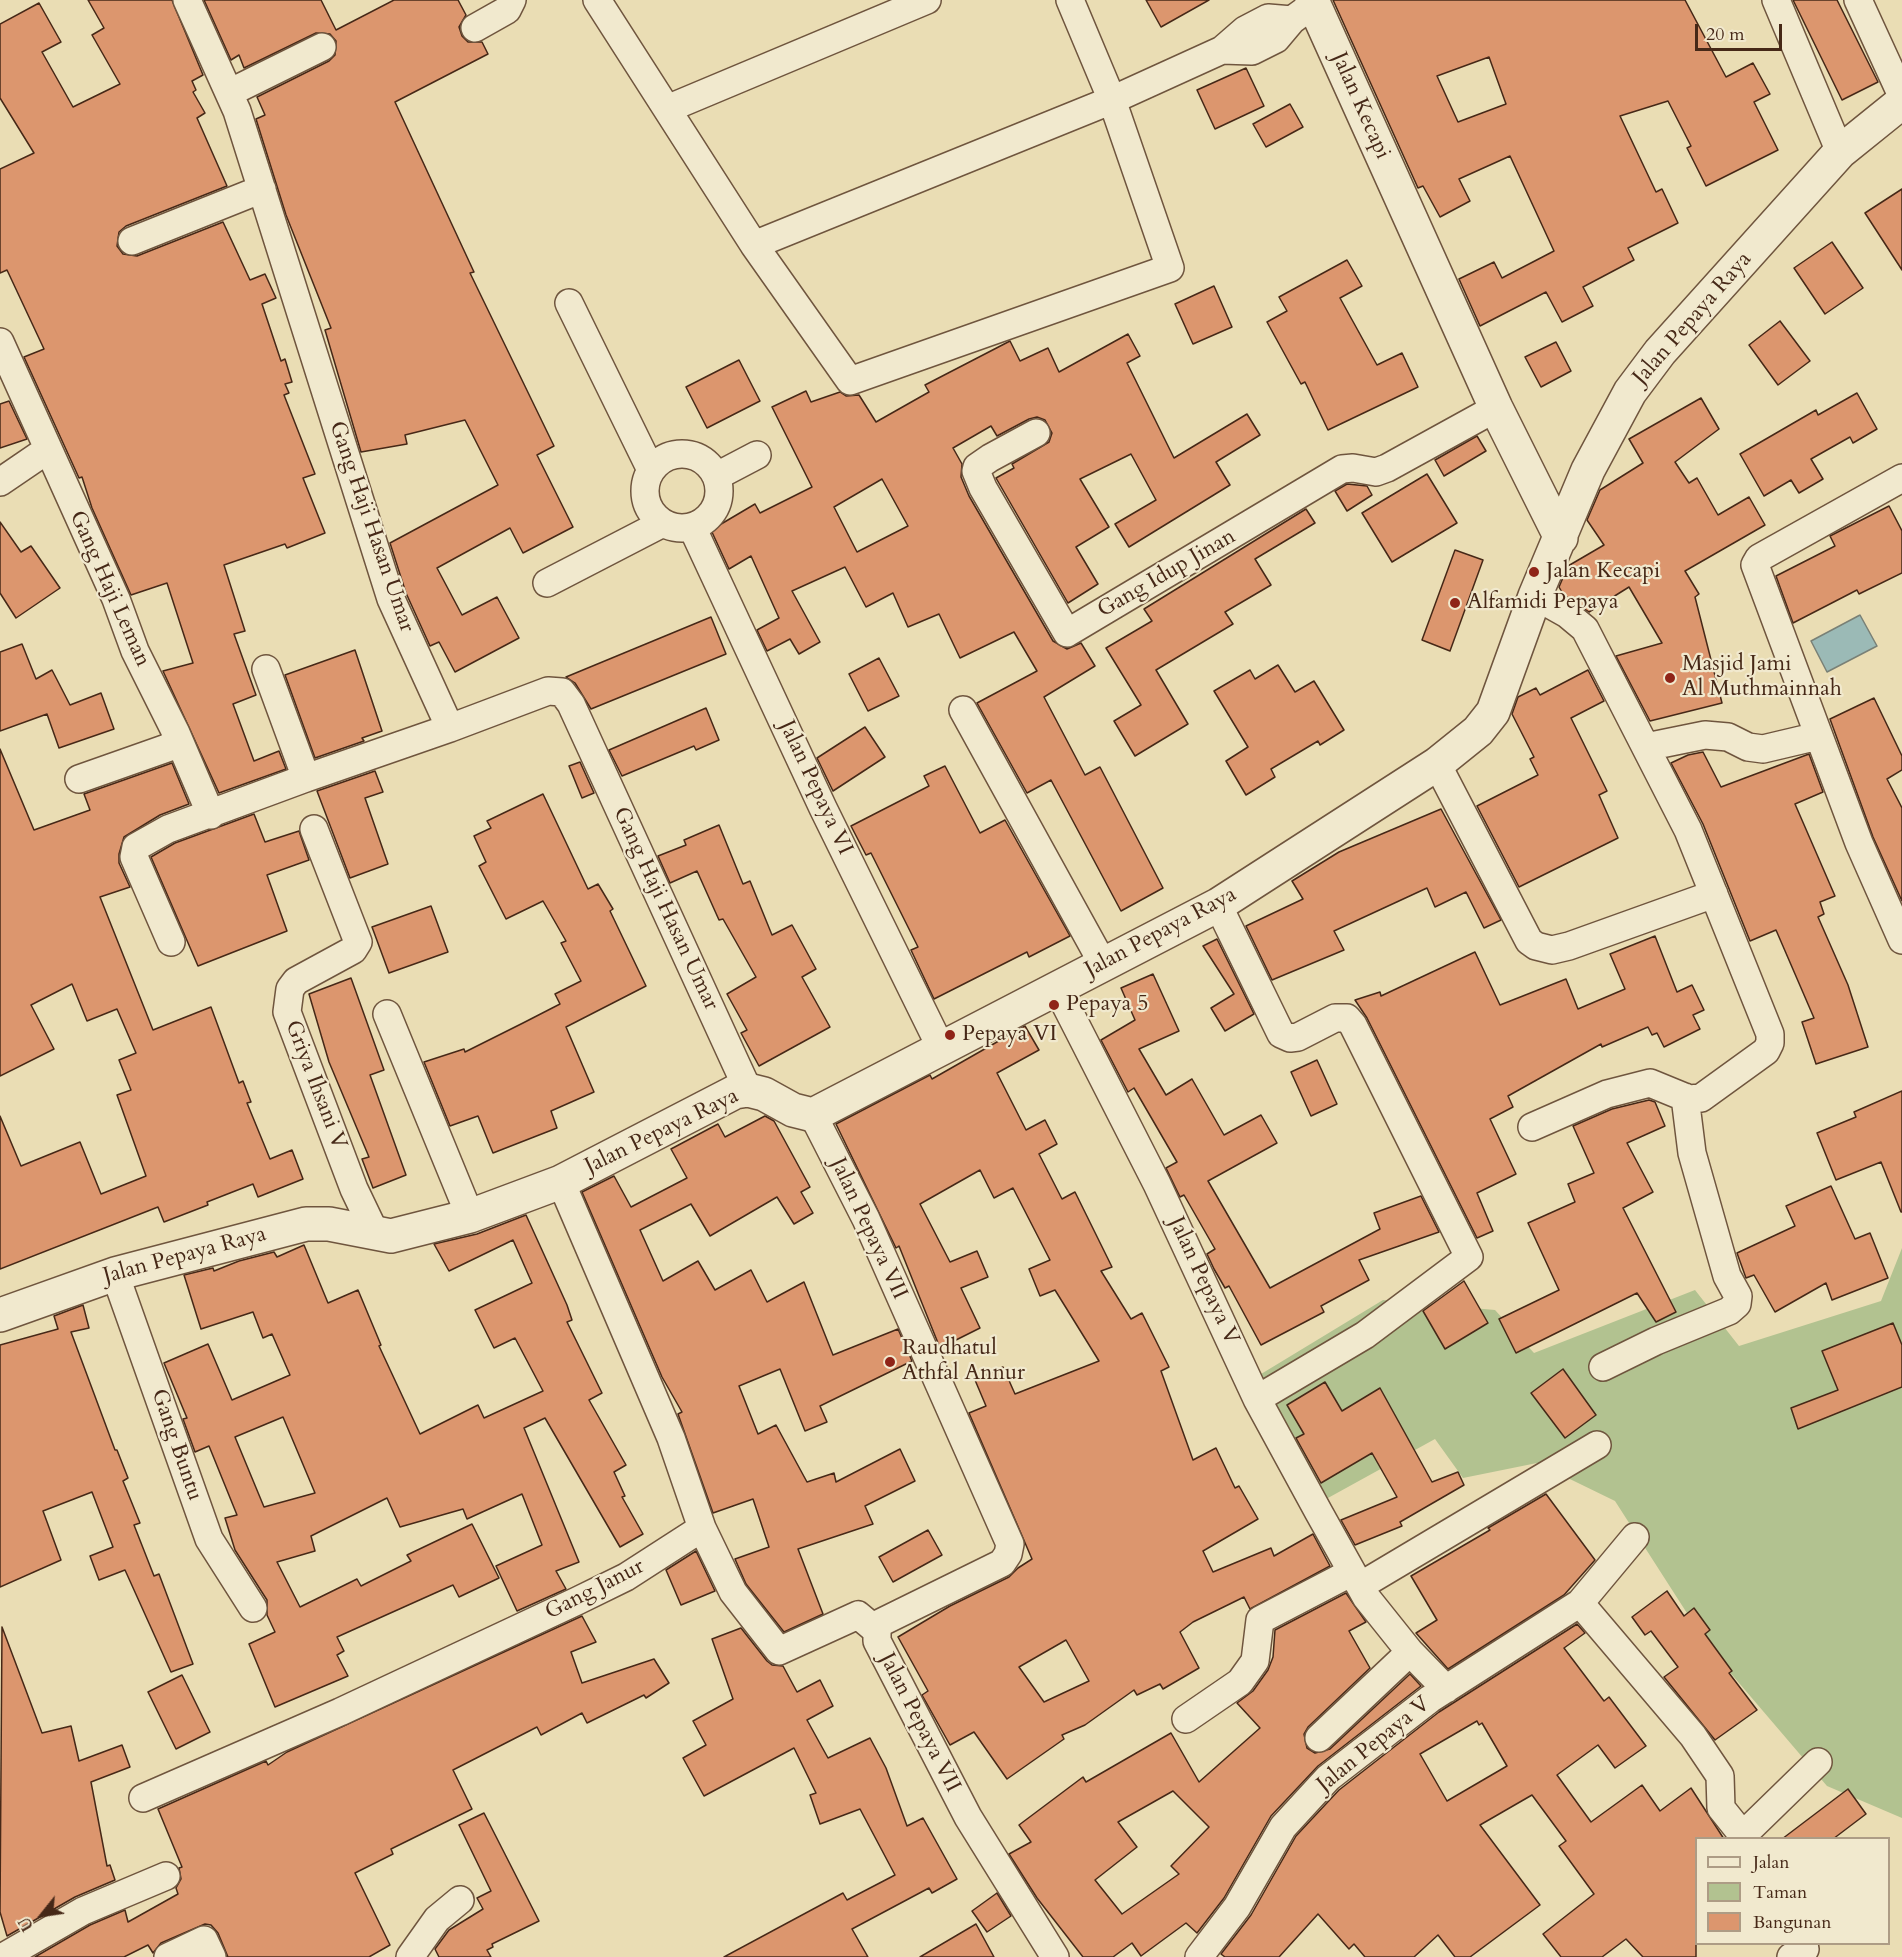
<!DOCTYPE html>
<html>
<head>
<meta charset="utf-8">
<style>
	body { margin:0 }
	#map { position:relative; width:1902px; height:1957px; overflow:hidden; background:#eaddb4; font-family:Cardo,serif }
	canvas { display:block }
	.legend { position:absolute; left:1695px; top:1837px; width:195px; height:108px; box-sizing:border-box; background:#f1e9ce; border:2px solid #ad9c85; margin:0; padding:8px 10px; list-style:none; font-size:18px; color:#462817 }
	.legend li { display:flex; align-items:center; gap:12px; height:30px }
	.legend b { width:30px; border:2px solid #ad9c85 }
	.north { position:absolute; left:12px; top:1885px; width:60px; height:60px; -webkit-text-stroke:4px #f1e9ce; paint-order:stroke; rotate:240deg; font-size:16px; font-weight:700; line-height:24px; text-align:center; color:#462817 }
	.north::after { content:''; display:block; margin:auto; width:21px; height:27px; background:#462817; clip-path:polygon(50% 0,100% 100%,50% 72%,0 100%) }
	.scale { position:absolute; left:1695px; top:24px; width:87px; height:27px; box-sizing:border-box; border:3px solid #462817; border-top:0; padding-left:8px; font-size:18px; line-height:21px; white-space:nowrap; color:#462817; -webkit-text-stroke:4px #f1e9ce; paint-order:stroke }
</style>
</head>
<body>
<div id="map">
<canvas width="1902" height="1957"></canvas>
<ul class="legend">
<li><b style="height:8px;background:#f1e9ce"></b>Jalan</li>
<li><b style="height:16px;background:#b2c290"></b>Taman</li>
<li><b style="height:16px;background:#dc966e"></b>Bangunan</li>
</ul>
<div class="north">U</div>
<div class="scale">20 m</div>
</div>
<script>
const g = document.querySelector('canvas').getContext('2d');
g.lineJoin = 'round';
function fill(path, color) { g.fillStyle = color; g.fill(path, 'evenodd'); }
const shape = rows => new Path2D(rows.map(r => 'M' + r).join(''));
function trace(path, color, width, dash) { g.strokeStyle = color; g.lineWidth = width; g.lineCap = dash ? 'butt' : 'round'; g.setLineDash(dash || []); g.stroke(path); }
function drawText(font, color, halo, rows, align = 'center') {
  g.font = font + ' Cardo,serif'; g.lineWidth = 4.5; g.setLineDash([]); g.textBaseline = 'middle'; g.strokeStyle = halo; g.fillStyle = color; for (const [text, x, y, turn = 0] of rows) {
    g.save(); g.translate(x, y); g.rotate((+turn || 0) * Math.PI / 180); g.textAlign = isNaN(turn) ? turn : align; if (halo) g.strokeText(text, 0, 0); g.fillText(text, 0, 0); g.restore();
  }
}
const green = shape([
	[1902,1248,1902,1818,1827,1786,1710,1649,1615,1501,1537,1463,1463,1478,1435,1439,1308,1509,1238,1388,1383,1300,1495,1310,1534,1353,1695,1290,1739,1346,1881,1301]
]);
const water = shape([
	[1860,615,1877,646,1827,672,1811,641,1860,615]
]);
const building = shape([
	[88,0,172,0,203,75,192,81,196,90,193,92,205,113,197,118,227,186,126,226,119,232,117,246,123,254,137,256,223,222,250,280,265,274,276,298,262,304,281,361,285,359,292,382,285,384,289,393,284,395,315,474,303,478,325,533,287,548,285,544,224,565,245,631,234,634,256,695,233,704,254,761,279,751,286,769,219,793,163,671,193,663,167,583,131,595,92,508,82,477,79,478,24,357,44,349,7,270,0,273,0,169,34,153,0,98,0,24,39,3,61,42,42,52,73,107,120,84,92,35,104,28,88,0],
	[204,0,321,0,336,30,394,0,458,0,466,15,459,27,462,36,468,42,482,42,488,54,395,102,474,272,470,273,554,446,537,455,573,527,523,553,510,528,437,568,462,615,497,597,519,638,455,672,439,642,430,646,406,593,390,543,498,485,465,420,405,435,407,444,361,452,325,330,331,328,286,215,256,119,265,115,257,97,329,61,335,55,336,41,330,34,316,33,244,68,239,55,231,60,204,0],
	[1146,0,1209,0,1161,27,1146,0],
	[1333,0,1685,0,1726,77,1753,63,1770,94,1754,102,1778,150,1706,186,1687,148,1691,146,1668,101,1620,116,1656,192,1662,189,1678,223,1628,248,1634,260,1583,287,1593,306,1562,322,1546,292,1480,326,1459,279,1494,262,1502,278,1554,251,1510,156,1459,179,1470,201,1440,217,1423,186,1418,188,1333,0],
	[1489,57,1506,104,1458,122,1437,76,1489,57],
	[1793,0,1837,0,1878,82,1842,100,1793,0],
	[1246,68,1264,106,1215,129,1197,90,1246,68],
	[1290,104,1303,127,1266,147,1253,124,1290,104],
	[1902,189,1902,270,1865,213,1902,189],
	[1832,242,1863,288,1825,314,1794,268,1832,242],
	[1347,260,1362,286,1340,298,1377,365,1402,353,1418,387,1328,430,1305,382,1301,384,1267,322,1287,311,1279,297,1347,260],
	[1214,286,1232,327,1193,344,1175,304,1214,286],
	[1780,321,1810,361,1778,385,1749,345,1780,321],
	[1128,334,1140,356,1127,363,1174,458,1247,414,1260,435,1216,462,1230,485,1129,547,1115,524,1156,500,1131,454,1080,479,1109,527,1076,547,1098,584,1068,603,996,478,1014,468,1012,464,1049,442,1052,433,1045,420,1037,417,1029,419,997,436,991,426,953,448,962,464,961,477,969,496,1053,641,1067,649,1081,643,1095,666,1044,697,1085,775,1100,767,1163,888,1121,911,1051,780,1027,793,977,703,1037,671,1014,632,960,658,939,614,908,627,893,593,866,607,845,567,792,591,820,642,799,654,790,639,767,651,757,630,779,618,751,556,729,569,711,530,755,504,760,513,812,487,772,407,806,391,811,402,840,392,846,396,859,395,876,422,929,392,925,385,1010,341,1020,361,1048,348,1059,372,1128,334],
	[882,479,908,526,857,552,834,507,882,479],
	[1556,342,1571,371,1541,387,1525,357,1556,342],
	[739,360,760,401,707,428,686,387,739,360],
	[1857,393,1877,429,1853,443,1850,437,1811,459,1823,479,1799,493,1791,480,1764,496,1740,454,1816,410,1818,415,1857,393],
	[1701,398,1719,429,1675,462,1689,483,1697,478,1718,515,1749,497,1765,525,1685,571,1699,594,1695,597,1722,703,1650,721,1616,656,1662,643,1629,587,1589,612,1563,594,1559,587,1568,566,1604,545,1587,520,1600,490,1643,463,1629,439,1701,398],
	[9,401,27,439,0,448,0,404,9,401],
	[1477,436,1486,451,1444,476,1435,460,1477,436],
	[1427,474,1457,523,1392,562,1362,513,1427,474],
	[1347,484,1367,486,1372,495,1347,511,1335,491,1347,484],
	[1889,506,1902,531,1902,573,1859,594,1857,590,1793,623,1776,576,1835,546,1830,536,1889,506],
	[1306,509,1315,523,1255,559,1271,585,1225,612,1233,624,1156,670,1188,724,1135,756,1114,721,1141,705,1106,648,1152,621,1144,609,1306,509],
	[0,522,21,552,31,546,60,588,16,618,0,593,0,522],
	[1455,550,1483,560,1450,651,1422,640,1455,550],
	[711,617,726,654,591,709,575,683,566,677,711,617],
	[22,644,36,679,52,670,70,705,101,693,114,729,59,748,47,714,0,731,0,652,22,644],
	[355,650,382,731,362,738,364,741,315,758,285,675,355,650],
	[879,658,899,696,868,711,849,674,879,658],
	[1278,665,1295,692,1314,681,1344,730,1320,745,1318,741,1271,769,1275,777,1246,795,1226,761,1248,747,1214,691,1250,670,1255,679,1278,665],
	[1588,670,1604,701,1571,718,1607,791,1599,795,1618,838,1519,887,1477,806,1538,775,1530,759,1534,757,1512,714,1518,697,1536,688,1540,695,1588,670],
	[1874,698,1902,756,1902,770,1887,779,1902,808,1902,901,1873,837,1830,719,1874,698],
	[706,708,719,740,696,750,694,746,622,776,609,750,706,708],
	[865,727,885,757,833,791,817,758,865,727],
	[0,749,34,830,90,810,84,794,172,763,189,804,160,815,124,837,119,854,119,863,130,887,100,897,153,1030,211,1007,239,1083,243,1081,251,1102,247,1103,270,1159,292,1150,303,1179,258,1197,253,1184,207,1202,208,1205,164,1222,158,1207,0,1269,0,1116,21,1166,80,1142,101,1194,146,1176,117,1095,131,1090,119,1060,136,1053,117,1009,87,1021,72,984,31,1005,54,1049,0,1076,0,749],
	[1703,752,1721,787,1809,754,1823,792,1795,804,1835,896,1820,902,1824,914,1818,917,1848,985,1868,1047,1816,1064,1802,1022,1814,1018,1776,930,1750,941,1703,824,1671,763,1688,755,1703,752],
	[580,762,594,793,582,798,569,766,580,762],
	[945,766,980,833,1005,820,1070,936,1029,957,1027,952,934,999,911,950,918,947,871,853,866,855,851,826,929,786,924,776,945,766],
	[375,771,383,792,365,798,388,864,350,878,317,791,375,771],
	[543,794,588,889,598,884,613,909,610,911,646,986,566,1027,594,1092,551,1111,557,1128,493,1153,478,1116,450,1126,424,1062,464,1049,465,1052,523,1023,560,1004,555,994,581,981,561,943,566,941,543,901,506,919,479,866,486,862,474,836,491,828,487,821,543,794],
	[1441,809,1501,920,1484,928,1466,892,1435,907,1427,888,1334,931,1344,950,1272,980,1246,926,1303,899,1292,881,1339,852,1441,809],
	[254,814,265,842,299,831,309,860,267,875,287,931,198,966,151,857,175,843,254,814],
	[719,825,743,884,750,881,772,935,792,925,816,969,802,977,830,1027,759,1066,741,1033,747,1030,727,994,756,977,723,919,719,920,697,871,670,883,658,856,686,845,684,840,719,825],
	[431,906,448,952,389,973,372,927,431,906],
	[1655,936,1677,992,1692,985,1704,1010,1693,1015,1700,1029,1664,1047,1657,1033,1652,1035,1648,1027,1602,1047,1601,1044,1508,1096,1513,1107,1490,1119,1516,1174,1477,1193,1493,1231,1477,1238,1367,1018,1355,1000,1380,992,1381,996,1475,952,1500,1005,1566,979,1578,1009,1625,989,1610,954,1655,936],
	[1217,939,1254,1014,1225,1031,1211,1008,1234,994,1203,946,1217,939],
	[1153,974,1179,1031,1139,1049,1166,1095,1192,1079,1224,1135,1261,1115,1277,1143,1208,1181,1270,1288,1380,1229,1374,1213,1421,1196,1439,1232,1359,1260,1369,1280,1321,1306,1324,1312,1261,1345,1229,1286,1225,1288,1214,1269,1207,1254,1215,1249,1184,1195,1180,1197,1166,1168,1177,1162,1134,1088,1128,1092,1101,1040,1135,1020,1121,988,1153,974],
	[351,978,384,1070,370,1075,406,1175,373,1188,362,1159,369,1157,329,1062,309,994,351,978],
	[1025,1026,1039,1050,997,1073,1026,1130,1045,1120,1057,1144,1039,1154,1062,1199,1075,1192,1112,1267,1101,1271,1131,1319,1142,1313,1169,1367,1161,1371,1193,1460,1216,1448,1235,1488,1239,1486,1258,1519,1203,1551,1213,1572,1271,1548,1274,1556,1313,1534,1330,1566,1250,1609,1244,1597,1193,1622,1180,1632,1199,1668,1163,1689,1160,1684,1137,1695,1134,1690,1085,1725,1062,1735,1064,1739,1007,1779,974,1732,950,1745,922,1695,928,1691,898,1637,950,1606,1009,1577,1018,1568,1032,1559,969,1413,986,1406,975,1380,1003,1367,1015,1394,1099,1361,1055,1290,1040,1296,1029,1269,1050,1260,1013,1188,994,1198,980,1170,920,1204,950,1262,977,1251,988,1277,961,1288,980,1328,940,1348,899,1246,896,1248,836,1124,930,1075,932,1079,1025,1026],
	[1066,1640,1089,1681,1044,1702,1019,1667,1066,1640],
	[1317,1060,1337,1104,1311,1116,1291,1072,1317,1060],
	[1902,1091,1902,1212,1901,1212,1881,1162,1836,1180,1817,1133,1856,1117,1854,1112,1902,1091],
	[1649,1100,1655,1102,1665,1126,1627,1143,1653,1192,1623,1208,1676,1312,1656,1322,1637,1293,1516,1353,1499,1319,1559,1290,1528,1223,1575,1202,1568,1184,1594,1173,1573,1126,1612,1109,1649,1100],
	[765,1116,774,1121,810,1187,801,1192,813,1213,794,1224,777,1197,710,1236,691,1204,640,1230,663,1281,698,1261,715,1290,751,1270,767,1302,804,1282,833,1355,898,1329,912,1361,820,1406,827,1422,805,1431,780,1369,739,1386,758,1434,776,1425,807,1482,834,1473,836,1482,900,1449,915,1481,865,1506,873,1524,798,1549,823,1614,784,1632,746,1584,735,1559,769,1547,753,1499,713,1513,678,1414,682,1412,662,1377,582,1192,614,1176,631,1207,687,1178,671,1149,718,1124,725,1137,765,1116],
	[1831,1186,1855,1239,1870,1233,1888,1278,1832,1300,1826,1283,1775,1312,1754,1275,1746,1278,1737,1253,1795,1226,1786,1206,1831,1186],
	[526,1215,567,1305,572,1320,567,1322,602,1393,589,1400,626,1465,614,1472,625,1496,622,1497,643,1534,620,1547,545,1418,524,1428,579,1562,556,1571,566,1589,517,1611,496,1566,542,1545,522,1494,467,1519,463,1509,400,1527,387,1498,311,1536,315,1551,277,1562,300,1607,357,1579,361,1586,411,1561,407,1555,472,1524,499,1578,459,1597,453,1585,337,1637,344,1651,337,1655,348,1676,275,1707,249,1644,275,1632,267,1615,267,1600,235,1550,225,1518,237,1515,209,1446,195,1452,183,1419,187,1418,164,1363,208,1344,232,1400,290,1375,272,1334,263,1338,253,1312,201,1329,184,1275,213,1268,214,1271,239,1261,274,1252,277,1257,304,1245,328,1303,358,1290,381,1345,379,1346,420,1434,478,1405,484,1418,543,1391,515,1338,494,1348,475,1310,532,1283,513,1240,449,1271,434,1244,477,1234,526,1215],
	[283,1417,315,1493,264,1507,235,1437,283,1417],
	[1464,1281,1488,1323,1445,1349,1423,1311,1464,1281],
	[83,1305,89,1328,71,1332,115,1450,117,1450,128,1478,123,1481,140,1523,134,1525,154,1576,159,1574,193,1664,171,1672,125,1570,99,1580,90,1556,113,1547,92,1492,43,1511,61,1560,0,1587,0,1345,58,1329,54,1316,83,1305],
	[1893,1323,1902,1345,1902,1387,1798,1429,1791,1408,1838,1390,1822,1351,1893,1323],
	[1563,1369,1596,1415,1565,1438,1531,1393,1563,1369],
	[1325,1382,1342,1411,1380,1388,1432,1482,1458,1472,1464,1485,1400,1522,1402,1526,1355,1545,1341,1520,1397,1497,1372,1453,1321,1483,1296,1438,1304,1434,1287,1405,1325,1382],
	[1546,1494,1595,1560,1564,1595,1448,1669,1416,1633,1437,1620,1411,1576,1490,1530,1488,1528,1546,1494],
	[928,1530,942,1555,893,1582,879,1557,928,1530],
	[696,1551,715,1591,681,1605,666,1570,696,1551],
	[1667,1591,1684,1616,1694,1608,1710,1630,1705,1634,1732,1671,1729,1673,1757,1710,1715,1740,1664,1677,1678,1667,1651,1631,1645,1635,1632,1617,1667,1591],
	[1346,1593,1366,1622,1349,1631,1370,1668,1308,1727,1304,1734,1307,1748,1315,1753,1330,1749,1410,1674,1421,1686,1318,1766,1271,1816,1224,1898,1197,1933,1186,1923,1141,1956,1132,1943,1113,1957,1083,1957,1037,1898,1009,1854,1031,1842,1019,1825,1083,1777,1086,1782,1171,1733,1199,1782,1260,1728,1237,1703,1253,1691,1268,1670,1273,1657,1275,1630,1346,1593],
	[1173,1791,1209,1827,1171,1866,1179,1874,1122,1914,1095,1880,1137,1847,1118,1822,1173,1791],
	[582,1616,596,1642,571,1652,582,1683,654,1659,669,1683,646,1698,644,1695,587,1723,582,1713,541,1735,537,1727,453,1770,472,1809,391,1849,393,1854,355,1873,390,1945,369,1957,228,1957,218,1933,211,1925,205,1924,161,1943,153,1953,148,1945,124,1957,35,1957,90,1925,125,1910,128,1922,178,1894,176,1888,181,1879,179,1868,182,1867,158,1809,266,1761,268,1765,287,1752,582,1616],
	[1577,1624,1585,1633,1564,1648,1604,1701,1609,1697,1646,1746,1615,1768,1598,1745,1557,1775,1591,1822,1642,1785,1660,1811,1691,1788,1724,1839,1696,1839,1696,1957,1643,1957,1626,1939,1602,1957,1561,1957,1543,1934,1594,1894,1559,1846,1566,1841,1532,1795,1480,1825,1540,1905,1470,1957,1455,1957,1438,1935,1414,1957,1365,1957,1354,1944,1349,1949,1318,1914,1279,1957,1225,1957,1221,1954,1251,1915,1296,1836,1339,1790,1439,1712,1577,1624],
	[1477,1721,1479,1725,1482,1723,1507,1766,1447,1801,1420,1754,1477,1721],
	[2,1627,42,1733,71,1726,79,1761,122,1745,130,1767,91,1782,107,1866,110,1865,115,1880,75,1897,7,1936,0,1912,2,1627],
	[741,1628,767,1661,772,1665,783,1666,797,1692,820,1680,833,1706,807,1720,828,1758,870,1738,886,1768,907,1826,923,1818,957,1879,932,1893,929,1888,852,1929,868,1957,724,1957,843,1893,847,1900,895,1875,860,1809,820,1824,810,1795,816,1793,794,1748,704,1796,683,1758,706,1745,693,1721,733,1699,712,1639,741,1628],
	[182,1675,210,1732,176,1749,148,1692,182,1675],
	[1848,1789,1866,1814,1833,1839,1782,1839,1848,1789],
	[484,1813,539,1921,492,1944,493,1947,487,1950,491,1957,439,1957,435,1949,449,1930,483,1909,477,1898,491,1891,459,1825,484,1813],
	[997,1893,1011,1916,987,1932,972,1911,997,1893],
	[976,1924,994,1957,920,1957,976,1924]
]);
const minor = shape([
	[187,0,237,111,391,599,450,728,548,691,562,692,571,704,748,1090],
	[597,0,754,245,850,381,1170,268,1112,100,1070,0],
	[1776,0,1840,152],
	[1858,0,1902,96],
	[475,28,507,10,512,0],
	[1222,50,1252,51,1276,39,1292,20,1303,12],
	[229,93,322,47],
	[667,109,927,0],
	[132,241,262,189],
	[754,245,1112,100,1222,50,1245,30,1268,18,1292,20],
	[569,303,651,470],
	[0,342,116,599,135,651,176,733,175,743,167,748,79,779],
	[1036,433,990,458,977,467,976,471,983,488,1067,633,1342,469,1353,468,1376,472,1387,468,1496,408],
	'645 491a37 37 0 1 1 74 0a37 37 0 1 1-74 0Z',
	[717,476,757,455],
	[1902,478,1759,558,1755,565,1859,843,1902,940],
	[0,482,47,450],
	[692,527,823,808,941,1048],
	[547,583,663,523],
	[963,710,1103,964],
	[176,733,211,815],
	[1646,747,1705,735,1728,737,1748,747,1763,749,1818,736],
	[1437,764,1529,941,1536,946,1552,950,1569,946,1714,894],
	[306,778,450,728],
	[314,829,358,942,353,950,296,981,290,989,287,1012,354,1189,376,1235],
	[1218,905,1281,1034,1290,1038,1298,1037,1335,1018,1347,1018,1353,1025,1469,1257,1365,1335,1257,1399],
	[171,942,134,857,136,847,168,829,306,778,266,669],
	[1057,988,1157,1184,1257,1399,1318,1511,1366,1597,1410,1652,1446,1689],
	[387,1014,470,1216],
	[813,1115,866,1219,1010,1544,1008,1554,1002,1563,880,1623,877,1631,877,1641,968,1817,1055,1957],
	[1532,1127,1607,1094,1650,1083,1689,1099,1701,1098,1766,1051,1770,1043,1770,1034,1688,830,1585,629,1567,614,1535,596],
	[561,1182,671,1438,702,1528,733,1592,779,1651,858,1615,877,1631],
	[115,1274,209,1539,253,1608],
	[1603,1367,1656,1341,1729,1311,1737,1304,1738,1296,1727,1276,1692,1153,1685,1097],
	[1360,1586,1597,1445],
	[1580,1603,1635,1537],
	[1186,1719,1240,1682,1255,1661,1260,1620,1352,1572],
	[1319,1738,1410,1652],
	[143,1798,340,1712,577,1601,626,1577,702,1528],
	[1743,1835,1818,1762],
	[3,1957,83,1911,166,1876],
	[168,1957,204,1940,212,1957],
	[410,1957,437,1919,460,1900],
	[1199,1957,1237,1907,1283,1827,1328,1778,1430,1699,1580,1603,1693,1736,1720,1776,1721,1808,1745,1838],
	[1791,1957,1805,1949]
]);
const tertiary = shape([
	[1312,0,1496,408,1561,538],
	[0,1315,115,1274,306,1224,329,1224,391,1236,470,1216,561,1182,735,1092,748,1090,764,1094,793,1110,813,1115,1218,905,1437,764,1478,731,1493,712,1535,596,1588,470,1630,392,1660,352,1840,152,1902,102]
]);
const markers = [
	[1534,572,6,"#8f2418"],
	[1455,603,6,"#8f2418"],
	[1670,678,6,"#8f2418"],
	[1054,1005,6,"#8f2418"],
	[950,1035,6,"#8f2418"],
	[890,1362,6,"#8f2418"]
];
const streetNames = [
	["Jalan Kecapi",1360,106,66],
	["Jalan Pepaya Raya",1693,319,-49],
	["Gang Haji Hasan Umar",371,527,71],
	["Gang Idup Jinan",1167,574,-30],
	["Gang Haji Leman",109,589,66],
	["Jalan Pepaya VI",815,788,65],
	["Gang Haji Hasan Umar",665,909,65],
	["Jalan Pepaya Raya",1161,933,-28],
	["Griya Ihsani V",315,1085,69],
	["Jalan Pepaya Raya",662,1132,-26],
	["Jalan Pepaya VII",868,1229,65],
	["Jalan Pepaya Raya",185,1256,-15],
	["Jalan Pepaya V",1203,1281,65],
	["Gang Buntu",176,1445,71],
	["Gang Janur",595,1590,-27],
	["Jalan Pepaya VII",919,1723,63],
	["Jalan Pepaya V",1374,1745,-39]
];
const poiNames = [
	["Jalan Kecapi",1546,572],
	["Alfamidi Pepaya",1467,603],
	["Masjid Jami",1682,665],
	["Al Muthmainnah",1682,690],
	["Pepaya 5",1066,1005],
	["Pepaya VI",962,1035],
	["Raudhatul",902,1349],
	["Athfal Annur",902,1374]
];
fill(green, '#b2c290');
fill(water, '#9bbab6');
trace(water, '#798076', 1.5);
fill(building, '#dc966e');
trace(building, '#462817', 1.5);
trace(minor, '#6f553e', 30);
trace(tertiary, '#6f553e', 36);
trace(minor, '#f1e9ce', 27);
trace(tertiary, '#f1e9ce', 33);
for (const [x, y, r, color] of markers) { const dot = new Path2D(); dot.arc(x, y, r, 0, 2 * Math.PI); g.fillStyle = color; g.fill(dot); trace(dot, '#f1e9ce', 2); }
drawText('22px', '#462817', '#f1e9ce', streetNames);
drawText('22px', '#462817', '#f1e9ce', poiNames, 'left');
</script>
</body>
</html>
